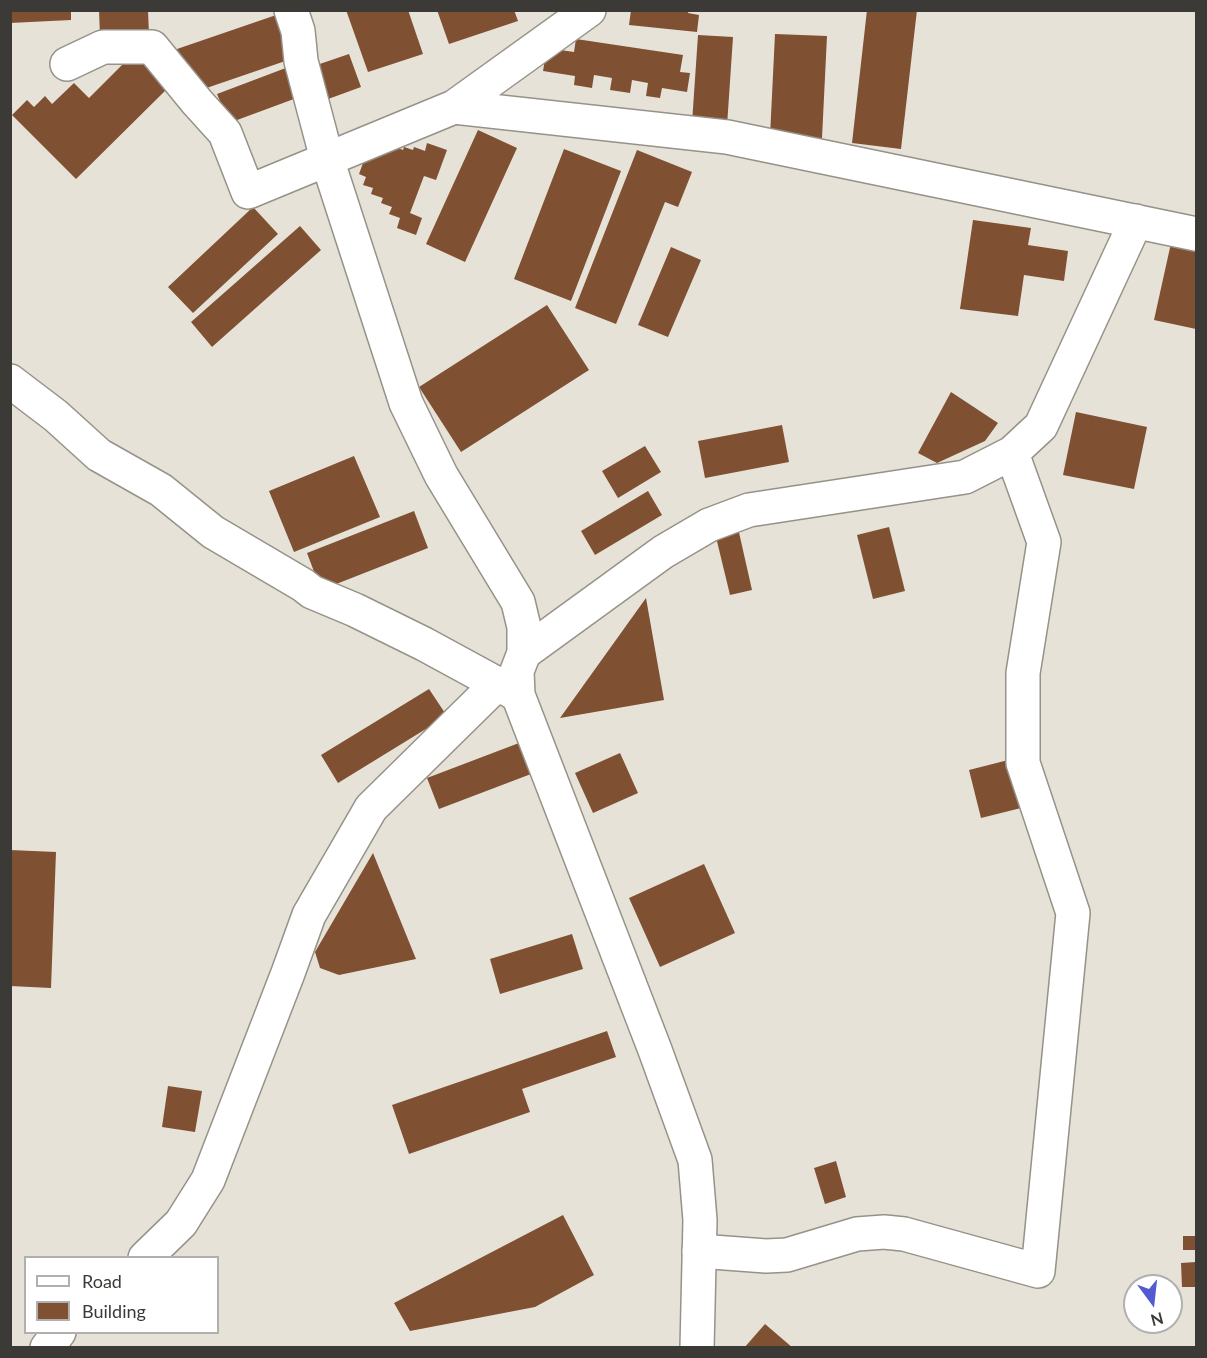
<!DOCTYPE html>
<html>
<head>
<meta charset="utf-8">
<style>
	body { margin:0 }
	#map { position:relative; width:1207px; height:1358px; overflow:hidden; background:#e7e2d8; font-family:Lato,sans-serif }
	canvas { display:block }
	.frame { position:absolute; inset:0; border:12px solid #3b3a36; pointer-events:none }
	.legend { position:absolute; left:24px; top:1256px; width:195px; height:78px; box-sizing:border-box; background:#fff; border:2px solid #b1b0af; margin:0; padding:8px 10px; list-style:none; font-size:18px; color:#3b3a36 }
	.legend li { display:flex; align-items:center; gap:12px; height:30px }
	.legend b { width:30px; border:2px solid #b1b0af }
	.north { position:absolute; left:1123px; top:1274px; width:60px; height:60px; box-sizing:border-box; background:#fff; border:2px solid #b1b0af; border-radius:50%; rotate:165deg; font-size:16px; font-weight:700; line-height:24px; text-align:center; color:#3b3a36 }
	.north::after { content:''; display:block; margin:auto; width:21px; height:27px; background:#545bd1; clip-path:polygon(50% 0,100% 100%,50% 72%,0 100%) }
</style>
</head>
<body>
<div id="map">
<canvas width="1207" height="1358"></canvas>
<div class="frame"></div>
<ul class="legend">
<li><b style="height:8px;background:#fff"></b>Road</li>
<li><b style="height:16px;background:#7f5031"></b>Building</li>
</ul>
<div class="north">N</div>
</div>
<script>
const g = document.querySelector('canvas').getContext('2d');
g.lineJoin = 'round';
function fill(path, color) { g.fillStyle = color; g.fill(path, 'evenodd'); }
const shape = rows => new Path2D(rows.map(r => 'M' + r).join(''));
function trace(path, color, width, dash) { g.strokeStyle = color; g.lineWidth = width; g.lineCap = dash ? 'butt' : 'round'; g.setLineDash(dash || []); g.stroke(path); }
const building = shape([
	[10,10,71,10,71,20,10,23],
	[99,10,148,10,149,35,100,36],
	[346,10,408,10,423,54,368,72],
	[437,10,514,10,518,21,449,44],
	[631,10,640,12,641,10,689,10,688,13,699,15,697,32,629,25],
	[867,10,917,10,901,149,852,143],
	[282,13,297,57,192,93,177,49],
	[775,34,827,36,822,138,770,136],
	[698,35,733,37,727,126,692,123],
	[576,39,683,55,680,72,690,73,687,92,662,88,660,98,646,96,648,83,632,80,630,93,610,90,612,78,594,75,592,88,574,85,575,76,543,71,547,48,574,52],
	[136,51,171,85,76,179,12,115,27,100,34,107,45,96,52,104,74,83,89,98],
	[349,54,361,87,320,102,308,68],
	[291,66,302,96,229,123,217,94],
	[478,130,517,148,465,262,426,244],
	[427,143,447,150,436,180,424,176,410,213,422,218,416,235,397,228,400,218,389,214,392,207,381,203,383,198,371,194,373,188,363,185,366,177,359,174,366,155,390,145,403,150,404,147,413,150,414,147,425,151],
	[564,149,621,171,571,301,514,279],
	[637,150,692,172,678,207,665,202,616,324,575,308],
	[253,207,278,234,193,313,168,287],
	[973,220,1031,228,1028,245,1068,251,1064,281,1024,275,1018,316,960,309],
	[300,226,321,250,212,347,191,322],
	[1173,234,1196,239,1196,329,1154,320],
	[671,247,701,260,668,337,638,325],
	[547,305,589,370,461,452,419,387],
	[951,392,998,423,985,441,937,463,918,453],
	[1076,412,1147,427,1134,489,1063,475],
	[782,425,789,462,705,478,698,441],
	[645,446,661,472,618,498,602,471],
	[354,456,380,517,294,552,269,491],
	[648,491,662,515,595,555,581,531],
	[414,511,428,548,321,590,307,553],
	[889,527,905,591,873,599,857,535],
	[738,528,752,590,730,595,715,533],
	[646,598,664,700,560,718],
	[429,689,447,716,338,783,321,755],
	[519,743,531,774,439,809,427,778],
	[620,753,638,793,593,813,575,773],
	[1020,757,1033,805,981,818,969,770],
	[10,850,56,852,51,988,10,986],
	[373,853,416,959,339,975,320,968,315,952],
	[704,864,735,933,660,967,629,898],
	[572,934,583,969,500,994,490,959],
	[607,1031,616,1057,522,1089,530,1112,409,1154,392,1105],
	[168,1086,202,1091,195,1132,162,1127],
	[836,1161,846,1197,825,1204,814,1168],
	[563,1215,594,1275,535,1307,410,1331,394,1303],
	[1183,1236,1196,1236,1196,1250,1183,1250],
	[1196,1262,1196,1287,1182,1287,1181,1263],
	[765,1324,793,1348,744,1348]
]);
const minor = shape([
	[67,64,103,47,152,47,197,102,225,133,248,192,454,107,589,10],
	[454,107,727,137,1196,234],
	[10,381,56,416,99,455,161,490,213,532,303,585,312,592,355,610,424,644,516,694],
	[524,653,663,552,709,525,749,510,965,477,1012,453,1041,426,1136,221],
	[699,1251,766,1256,787,1255,857,1234,884,1232,904,1234,1038,1271,1073,913,1023,763,1023,673,1044,542,1012,453],
	[145,1258,181,1223,208,1180,288,973,309,915,371,808,497,684],
	[47,1348,59,1332]
]);
const major = shape([
	[291,10,298,31,301,61,327,159,406,403,441,475,518,602,524,627,524,653,517,671,518,695,655,1050,695,1160,700,1220,697,1348]
]);
fill(building, '#7f5031');
trace(minor, '#969288', 36);
trace(major, '#969288', 36);
trace(minor, '#fff', 33);
trace(major, '#fff', 33);
</script>
</body>
</html>
